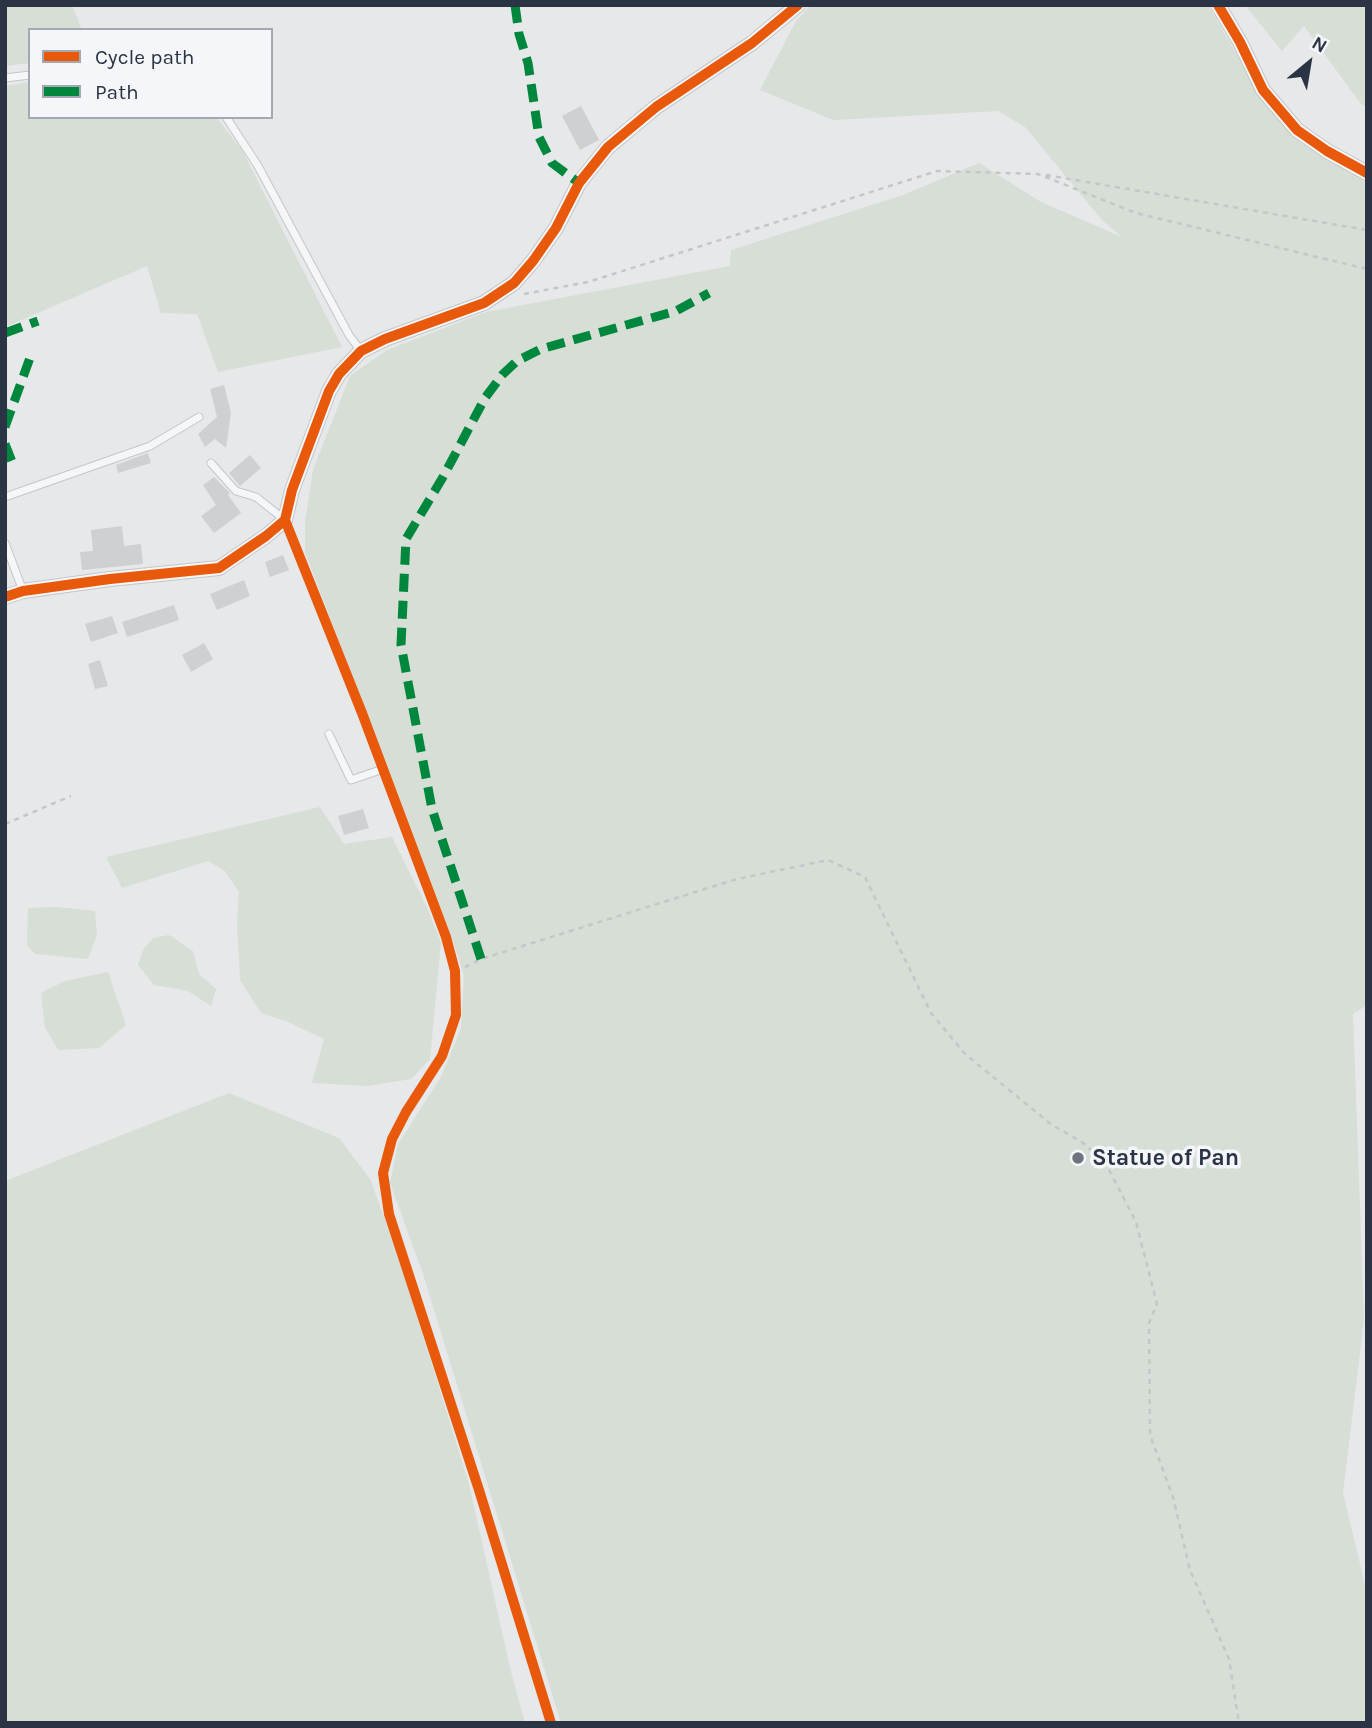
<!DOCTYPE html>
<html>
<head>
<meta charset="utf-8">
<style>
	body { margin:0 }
	#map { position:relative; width:1372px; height:1728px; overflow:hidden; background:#e6e8ea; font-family:Karla,sans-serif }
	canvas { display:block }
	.frame { position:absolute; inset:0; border:7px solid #2b3445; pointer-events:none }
	.legend { position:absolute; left:28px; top:28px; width:245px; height:91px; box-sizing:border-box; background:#f4f6f9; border:2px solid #a4a8b1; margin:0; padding:9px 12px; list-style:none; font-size:21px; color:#2b3445 }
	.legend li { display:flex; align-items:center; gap:14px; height:35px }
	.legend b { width:35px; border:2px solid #a4a8b1 }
	.north { position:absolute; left:1274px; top:28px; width:70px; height:70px; -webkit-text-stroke:5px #f4f6f9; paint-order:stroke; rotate:30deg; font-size:19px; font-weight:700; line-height:28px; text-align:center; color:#2b3445 }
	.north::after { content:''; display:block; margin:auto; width:24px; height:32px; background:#2b3445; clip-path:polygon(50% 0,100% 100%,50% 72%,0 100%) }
</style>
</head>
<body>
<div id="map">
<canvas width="1372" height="1728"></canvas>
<div class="frame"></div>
<ul class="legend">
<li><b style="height:9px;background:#e8590c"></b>Cycle path</li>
<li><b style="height:9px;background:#00873e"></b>Path</li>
</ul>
<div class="north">N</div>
</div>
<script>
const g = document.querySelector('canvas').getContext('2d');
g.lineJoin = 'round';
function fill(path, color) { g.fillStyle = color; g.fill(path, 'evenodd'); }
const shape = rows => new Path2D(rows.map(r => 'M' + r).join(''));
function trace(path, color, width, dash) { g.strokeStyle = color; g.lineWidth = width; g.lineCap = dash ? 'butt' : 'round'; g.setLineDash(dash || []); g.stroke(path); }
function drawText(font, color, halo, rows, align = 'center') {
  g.font = font + ' Karla,sans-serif'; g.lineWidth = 7; g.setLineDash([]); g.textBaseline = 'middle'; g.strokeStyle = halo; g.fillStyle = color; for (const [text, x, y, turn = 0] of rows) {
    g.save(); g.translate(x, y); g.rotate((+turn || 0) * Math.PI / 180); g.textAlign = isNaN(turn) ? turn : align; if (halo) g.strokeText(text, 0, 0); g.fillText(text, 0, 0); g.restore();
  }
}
const green = shape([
	[5,5,72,5,82,30,30,30,30,63,5,66],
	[811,5,1208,5,1260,95,1301,143,1367,176,1367,1005,1353,1014,1364,1319,1343,1493,1367,1593,1367,1723,561,1723,423,1274,390,1183,398,1144,441,1077,461,1028,464,976,454,944,305,552,305,522,313,470,350,376,387,350,486,312,730,266,731,250,903,195,979,163,1041,202,1122,237,1102,220,1025,127,998,111,833,120,760,90,796,21],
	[1245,5,1367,5,1367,107,1361,104,1304,26,1282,51],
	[30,82,30,117,216,117,242,150,342,347,218,372,197,314,161,313,147,266,5,327,5,86],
	[320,807,344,844,392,837,426,905,441,942,430,1059,411,1079,367,1086,312,1083,324,1039,286,1021,261,1013,240,980,237,924,239,892,225,871,208,861,122,888,106,857],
	[57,907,95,911,97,935,88,959,35,954,27,945,28,908],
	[169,935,193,951,199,974,216,989,211,1006,188,991,154,985,138,965,143,950,153,938],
	[108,972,126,1025,99,1048,58,1050,45,1027,41,993,65,981],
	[229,1093,339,1138,370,1179,397,1252,469,1484,511,1672,525,1723,5,1723,5,1181]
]);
const building = shape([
	[581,106,599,140,580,150,562,116],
	[224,385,231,413,226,448,215,439,205,447,198,434,217,417,210,389],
	[148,453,151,463,118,473,116,465],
	[250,455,261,468,240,486,229,473],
	[214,477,230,493,228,495,241,513,214,533,201,516,216,505,203,485],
	[122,526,124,546,141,544,143,564,82,570,80,552,93,551,91,530],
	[283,555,289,570,270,577,265,562],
	[244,580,250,596,217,610,210,594],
	[174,605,179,620,127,637,122,622],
	[112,616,118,633,91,642,85,624],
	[204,643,213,659,191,672,182,655],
	[100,660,108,686,95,689,88,664],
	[363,809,369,828,344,835,338,816]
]);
const path = shape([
	[1046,175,1367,230],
	[524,294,588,282,937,171,1038,174,1136,213,1367,269],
	[5,824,71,796],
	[465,967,481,959,737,879,828,860,865,877,931,1013,965,1054,1052,1125,1082,1142,1106,1164,1136,1222,1157,1304,1149,1323,1150,1435,1173,1497,1190,1570,1229,1659,1239,1723]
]);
const service = shape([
	[5,78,30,75],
	[226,117,258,166,349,335,361,351],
	[211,463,236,491,256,497,285,520,362,713,446,937,455,971,456,1015,442,1056,406,1112,392,1139,383,1173,389,1214,479,1490,551,1723],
	[5,497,150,446,199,417],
	[5,543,23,591],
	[329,734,351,780,383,769]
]);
const minor = shape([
	[1218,5,1240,42,1263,90,1297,130,1327,151,1367,173],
	[5,597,23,591,110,579,219,568,266,536,285,520,292,490,329,391,339,374,361,351,385,339,484,303,514,283,533,261,556,228,579,183,608,147,656,107,752,43,798,5]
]);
const quiet = shape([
	[515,5,519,34,528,63,539,137,552,163,579,183],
	[5,333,38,321],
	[5,427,31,355],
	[5,444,14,467],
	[481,959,432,809,401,645,406,539,443,477,485,398,502,375,517,361,541,349,676,311,709,293]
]);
const cycleway = shape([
	[1218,5,1240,42,1263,90,1297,130,1327,151,1367,173],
	[5,597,23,591,110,579,219,568,266,536,285,520],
	[551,1723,479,1490,389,1214,383,1173,392,1139,406,1112,442,1056,456,1015,455,971,446,937,362,713,285,520,292,490,329,391,339,374,361,351,385,339,484,303,514,283,533,261,556,228,579,183,608,147,656,107,752,43,798,5]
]);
const markers = [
	[1078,1158,7,"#6c737f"]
];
const poiNames = [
	["Statue of Pan",1092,1158]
];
fill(green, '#d6ded6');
fill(building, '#ced0d3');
trace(service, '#c4c6c8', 9);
trace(minor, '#c4c6c8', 16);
trace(path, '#c5c6ca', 2.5, [5, 5]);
trace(service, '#f5f6f7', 7);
trace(minor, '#f5f6f7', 14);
trace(quiet, '#00873e', 9, [18, 9]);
trace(cycleway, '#e8590c', 10);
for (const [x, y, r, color] of markers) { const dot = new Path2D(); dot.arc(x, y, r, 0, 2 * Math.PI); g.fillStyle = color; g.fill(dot); trace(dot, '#f4f6f9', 2.5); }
drawText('bold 23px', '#2b3445', '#f4f6f9', poiNames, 'left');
</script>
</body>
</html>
